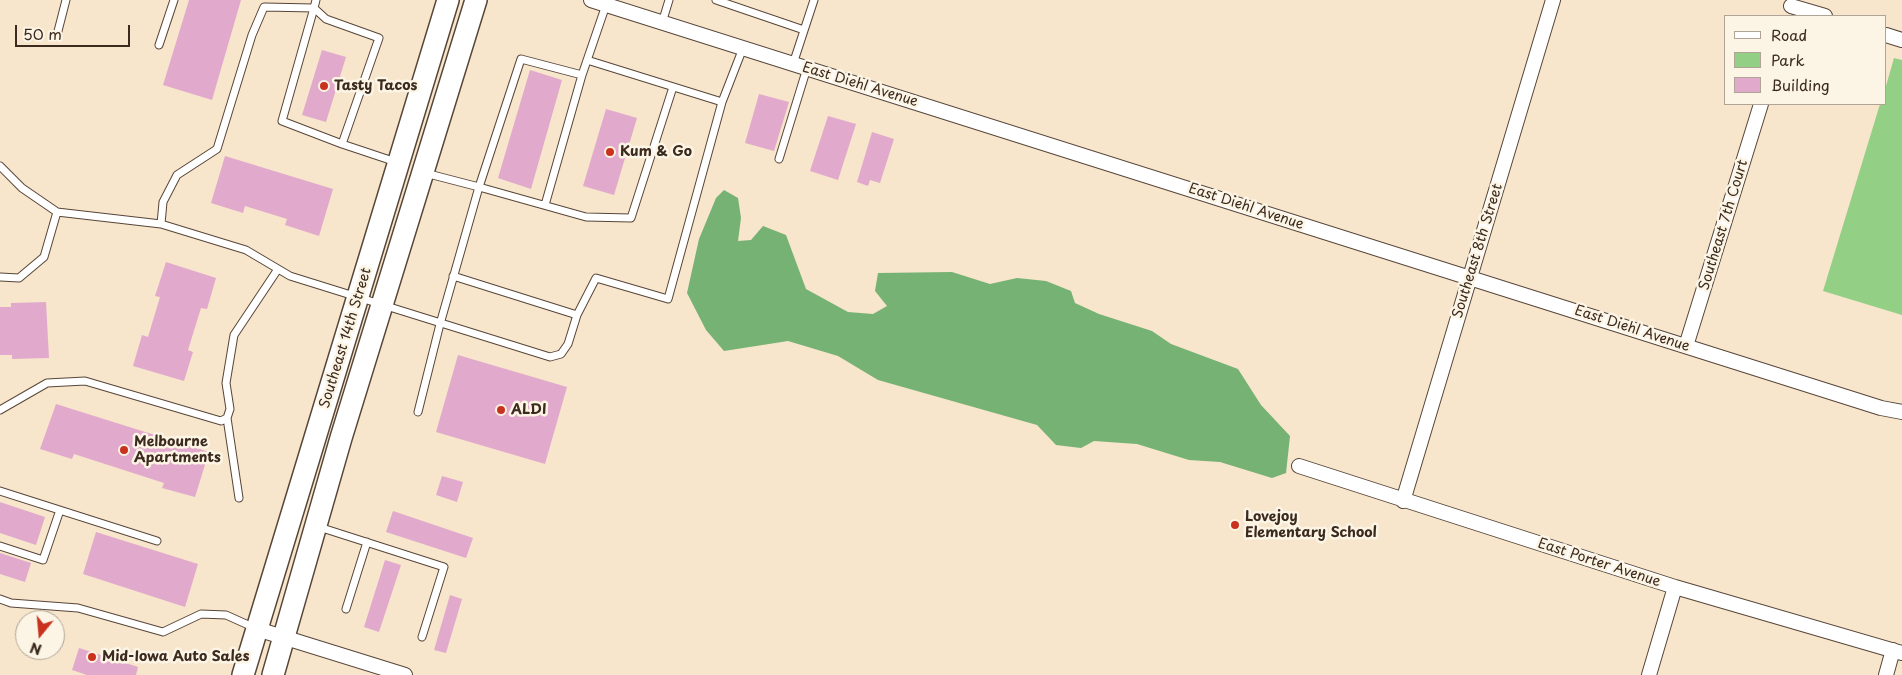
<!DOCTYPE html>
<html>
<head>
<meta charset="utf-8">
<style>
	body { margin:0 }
	#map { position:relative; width:1902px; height:675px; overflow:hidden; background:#f7e5cc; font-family:"Playpen Sans",sans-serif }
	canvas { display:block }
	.legend { position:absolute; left:1724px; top:15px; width:162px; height:90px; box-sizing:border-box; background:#fcf5e5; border:1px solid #afa495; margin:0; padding:6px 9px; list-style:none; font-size:15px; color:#3b2a1e }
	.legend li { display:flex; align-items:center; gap:10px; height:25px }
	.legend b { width:25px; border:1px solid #afa495 }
	.north { position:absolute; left:15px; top:610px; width:50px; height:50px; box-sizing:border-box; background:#fcf5e5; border:1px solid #afa495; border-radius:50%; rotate:197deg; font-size:14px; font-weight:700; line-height:20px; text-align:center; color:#3b2a1e }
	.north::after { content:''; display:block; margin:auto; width:18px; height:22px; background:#c8321e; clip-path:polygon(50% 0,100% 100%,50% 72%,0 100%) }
	.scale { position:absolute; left:15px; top:25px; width:115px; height:22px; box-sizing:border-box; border:2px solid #3b2a1e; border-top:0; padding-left:6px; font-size:15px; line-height:18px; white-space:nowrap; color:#3b2a1e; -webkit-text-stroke:4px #fcf5e5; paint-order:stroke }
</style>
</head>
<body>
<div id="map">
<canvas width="1902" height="675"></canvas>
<ul class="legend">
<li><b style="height:6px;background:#fff"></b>Road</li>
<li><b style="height:14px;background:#93d086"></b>Park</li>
<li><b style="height:14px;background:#e1aacc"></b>Building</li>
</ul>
<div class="north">N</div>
<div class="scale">50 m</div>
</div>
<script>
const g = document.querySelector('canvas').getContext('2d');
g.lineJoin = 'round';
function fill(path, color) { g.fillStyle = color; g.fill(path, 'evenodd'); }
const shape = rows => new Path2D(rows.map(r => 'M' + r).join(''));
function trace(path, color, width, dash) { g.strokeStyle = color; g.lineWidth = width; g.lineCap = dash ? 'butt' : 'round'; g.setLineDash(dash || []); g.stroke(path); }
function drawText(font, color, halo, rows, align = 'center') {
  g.font = font + ' "Playpen Sans",sans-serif'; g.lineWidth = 5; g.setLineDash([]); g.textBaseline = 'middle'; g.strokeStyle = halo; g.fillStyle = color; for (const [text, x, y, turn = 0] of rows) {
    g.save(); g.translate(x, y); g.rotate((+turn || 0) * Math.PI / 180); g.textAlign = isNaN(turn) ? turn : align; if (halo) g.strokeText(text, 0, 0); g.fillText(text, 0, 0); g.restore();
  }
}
const green = shape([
	[1894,58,1902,60,1902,315,1823,291,1880,104,1886,104,1886,86]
]);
const forest = shape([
	[724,190,738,198,741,218,738,241,751,240,763,226,786,235,806,289,848,312,873,314,887,306,875,291,878,273,952,272,990,284,1017,278,1046,281,1071,291,1075,303,1099,314,1152,331,1171,344,1238,369,1261,405,1290,436,1286,473,1272,478,1220,462,1189,460,1137,444,1094,441,1081,448,1056,445,1037,425,878,380,838,356,788,341,724,351,706,330,687,293,699,239,716,198]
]);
const building = shape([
	[189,0,241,0,212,100,163,85],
	[322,50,346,57,326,122,302,115],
	[530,70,562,80,531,189,498,178],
	[759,94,789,102,774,151,745,143],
	[606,109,637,118,614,195,583,186],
	[828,116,856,124,838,180,810,171],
	[872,132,894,139,880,183,870,180,868,186,857,182],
	[225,156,333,189,319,236,285,225,287,219,245,206,243,213,211,203],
	[166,262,216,278,207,309,201,308,188,350,193,352,184,381,133,366,142,335,148,337,160,297,155,296],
	[46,302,49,358,12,359,12,355,0,355,0,307,11,307,11,303],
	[458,355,567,387,545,464,436,432],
	[56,404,209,452,195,497,162,488,164,483,74,454,72,459,40,449],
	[442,476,463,482,457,502,436,495],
	[0,502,45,517,36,545,0,533],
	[393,511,473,538,466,558,386,532],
	[96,532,198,564,185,607,83,574],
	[0,553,31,563,25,582,0,574],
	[385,560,401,565,379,632,364,627],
	[450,595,462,599,446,653,434,650],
	[79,648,138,667,136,675,87,675,72,670]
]);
const lane = shape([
	[316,0,314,8,326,19,379,38,342,144,396,162],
	[716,0,804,30],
	[662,23,669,0],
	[57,35,66,0],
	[159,45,174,0],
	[587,60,722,102,743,48],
	[793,64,814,0],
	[342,144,282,121,314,8,264,7,252,35,217,149,177,175,163,202,161,224,246,250,290,276,550,357,561,354,568,344,577,315,596,278,668,299,722,102],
	[779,159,807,68],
	[0,166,22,188,57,212,161,224],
	[425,173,479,187,521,59,582,75,606,5],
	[545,205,582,75],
	[453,276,577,315],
	[0,277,19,278,44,257,57,212],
	[0,410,47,383,85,381,221,421,227,418,230,409,226,383,234,335,278,269],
	[418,412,440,324,479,187,586,217,631,218,673,87],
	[227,418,239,498],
	[0,491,157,541],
	[319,527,444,567,422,637],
	[0,546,43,560,60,510],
	[0,599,11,603,78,608,163,632,201,614,226,615,255,628],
	[346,609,367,542]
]);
const street = shape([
	[591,0,1881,408,1902,412],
	[1791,6,1825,16],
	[1886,35,1902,40],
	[1686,346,1761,104],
	[1299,466,1675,587,1902,653],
	[1403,501,1553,0],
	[257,629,405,675],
	[1649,675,1675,587],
	[1886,675,1893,650]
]);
const primary = shape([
	[243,675,448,0],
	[273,675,341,438,476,0]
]);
const markers = [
	[324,86,5,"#c8321e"],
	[610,152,5,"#c8321e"],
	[501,410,5,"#c8321e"],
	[124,450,5,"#c8321e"],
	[1235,525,5,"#c8321e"],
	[92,657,5,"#c8321e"]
];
const streetNames = [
	["East Diehl Avenue",860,85,17],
	["East Diehl Avenue",1246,207,18],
	["Southeast 7th Court",1724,225,-73],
	["Southeast 8th Street",1478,251,-73],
	["East Diehl Avenue",1632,329,18],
	["Southeast 14th Street",346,338,-73],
	["East Porter Avenue",1599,563,18]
];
const poiNames = [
	["Tasty Tacos",334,86],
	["Kum & Go",620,152],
	["ALDI",511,410],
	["Melbourne",134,442],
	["Apartments",134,458],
	["Lovejoy",1245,517],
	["Elementary School",1245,533],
	["Mid-Iowa Auto Sales",102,657]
];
fill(green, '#93d086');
fill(forest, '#76b273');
fill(building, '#e1aacc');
trace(lane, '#574638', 9);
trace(street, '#574638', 16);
trace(primary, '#574638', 24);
trace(lane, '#fff', 7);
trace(street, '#fff', 14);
trace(primary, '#fff', 21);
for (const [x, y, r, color] of markers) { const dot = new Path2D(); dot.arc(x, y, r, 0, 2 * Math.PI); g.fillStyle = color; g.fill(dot); trace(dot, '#fcf5e5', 2); }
drawText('14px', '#3b2a1e', '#fcf5e5', streetNames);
drawText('bold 14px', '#3b2a1e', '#fcf5e5', poiNames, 'left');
</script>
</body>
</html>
